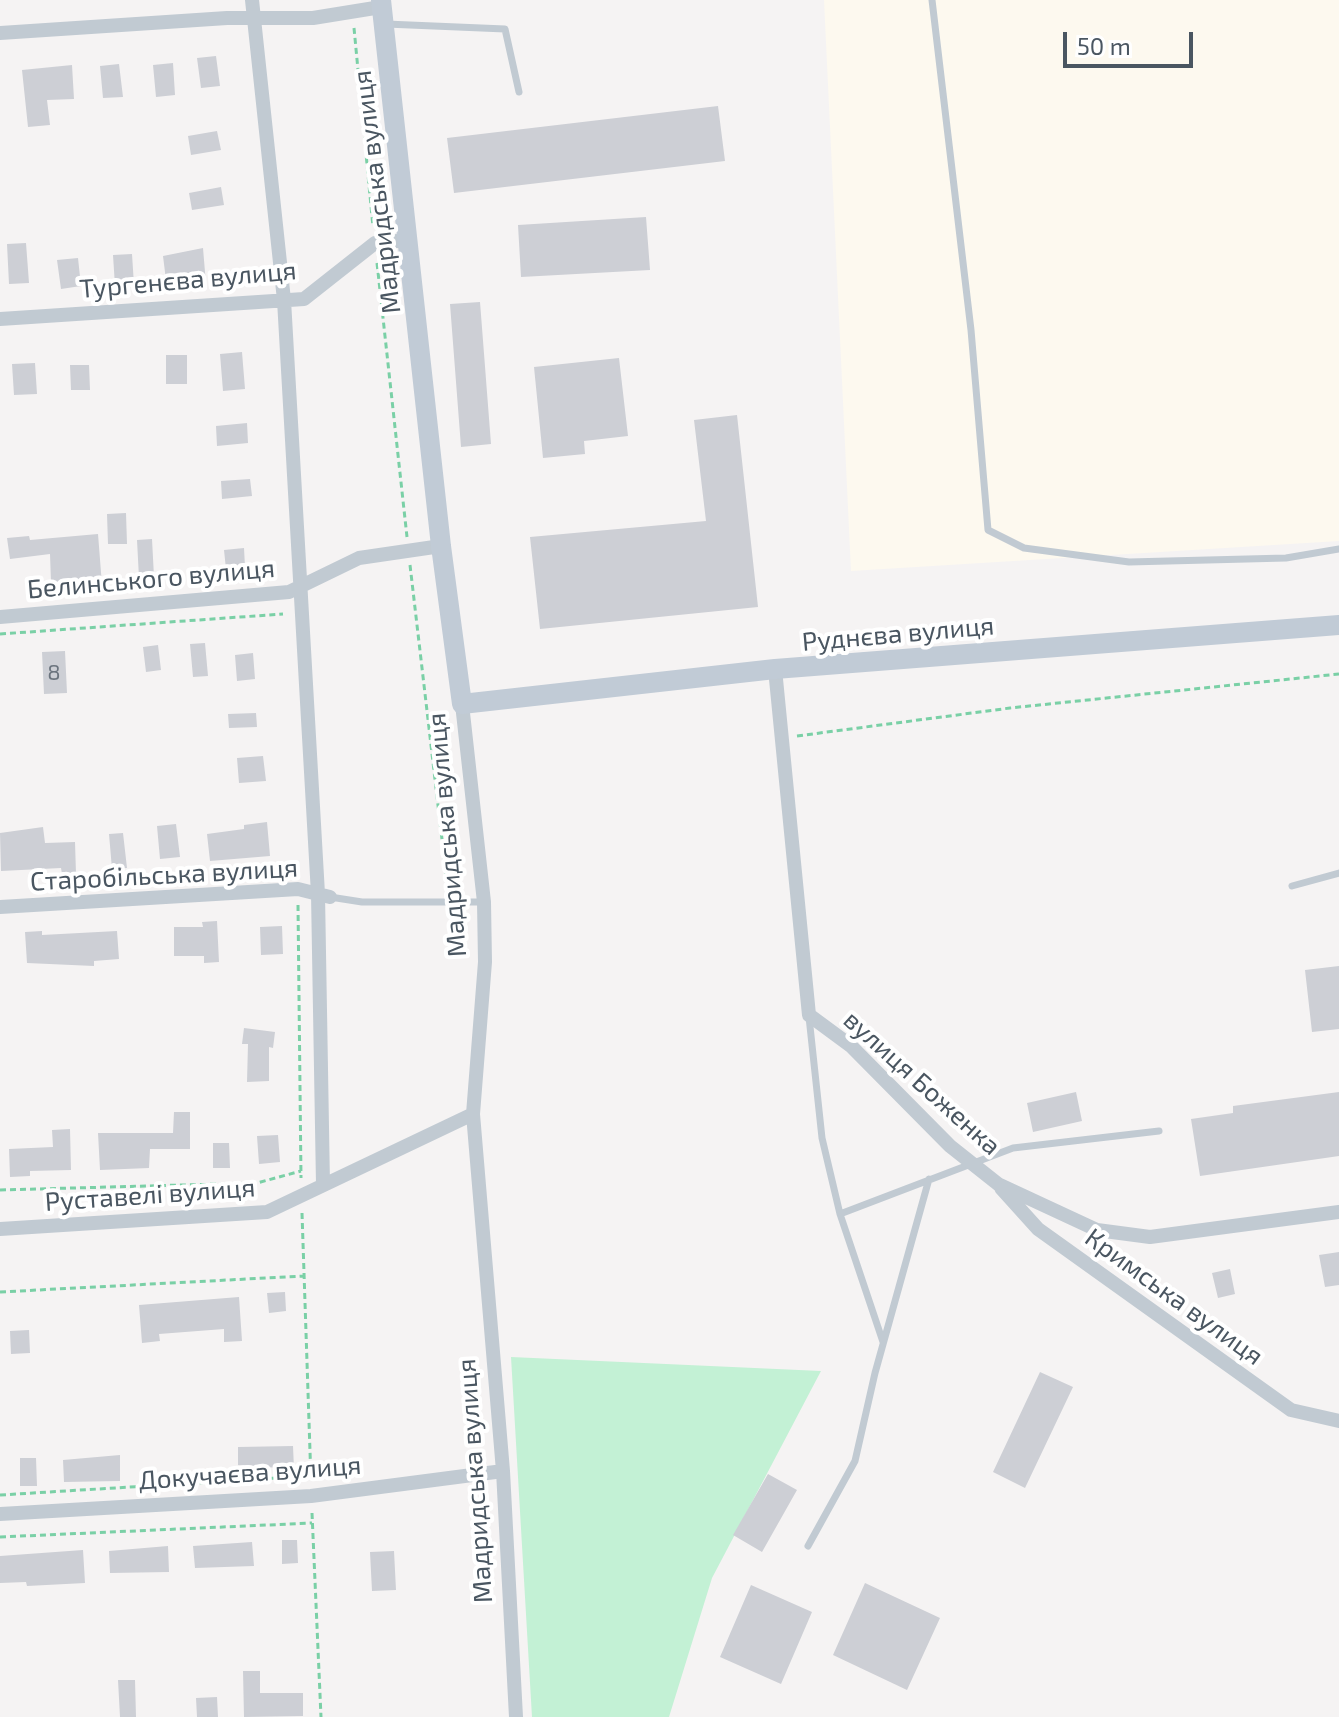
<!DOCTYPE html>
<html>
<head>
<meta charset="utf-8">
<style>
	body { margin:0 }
	#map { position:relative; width:1339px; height:1717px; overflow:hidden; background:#f5f3f3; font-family:"Exo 2",sans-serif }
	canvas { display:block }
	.scale { position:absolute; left:1063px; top:32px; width:130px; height:36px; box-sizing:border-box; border:4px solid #4a5661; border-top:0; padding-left:10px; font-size:24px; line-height:28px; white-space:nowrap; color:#4a5661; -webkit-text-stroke:6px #fff; paint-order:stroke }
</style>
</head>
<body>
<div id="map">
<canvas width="1339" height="1717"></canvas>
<div class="scale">50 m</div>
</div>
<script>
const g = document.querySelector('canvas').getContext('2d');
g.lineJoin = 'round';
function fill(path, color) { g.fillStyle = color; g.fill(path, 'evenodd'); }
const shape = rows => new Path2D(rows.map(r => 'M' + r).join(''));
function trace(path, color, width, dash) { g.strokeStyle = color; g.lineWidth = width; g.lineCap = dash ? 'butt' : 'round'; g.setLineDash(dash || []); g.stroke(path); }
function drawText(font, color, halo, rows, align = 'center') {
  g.font = font + ' "Exo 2",sans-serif'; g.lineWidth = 8; g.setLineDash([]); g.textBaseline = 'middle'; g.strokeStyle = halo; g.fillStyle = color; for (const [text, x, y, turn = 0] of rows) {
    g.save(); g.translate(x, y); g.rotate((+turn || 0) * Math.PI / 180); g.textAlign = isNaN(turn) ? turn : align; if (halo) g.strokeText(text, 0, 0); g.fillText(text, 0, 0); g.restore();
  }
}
const commercial = shape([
	[824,0,1339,0,1339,541,851,571]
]);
const green = shape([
	[511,1357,821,1371,712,1578,669,1717,532,1717]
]);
const building = shape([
	[216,56,220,86,201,88,197,58],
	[173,63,175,95,156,97,153,65],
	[119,64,123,97,103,98,100,66],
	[72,65,74,99,47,100,50,125,28,127,22,70],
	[718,106,725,161,454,193,447,138],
	[217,131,221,150,191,155,188,136],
	[221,187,224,205,192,210,189,193],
	[646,217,650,270,521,277,518,225],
	[26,243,29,283,9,284,7,244],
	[203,248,206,284,191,285,190,277,166,280,163,256],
	[132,254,134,285,115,286,113,255],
	[78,258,81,286,61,289,57,260],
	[480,302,491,444,461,447,450,304],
	[242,352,245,389,223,391,220,354],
	[166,355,187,355,187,384,166,384],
	[619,358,628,436,584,441,585,454,543,458,534,367],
	[35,363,37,394,14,395,12,364],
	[70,365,89,365,90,390,71,390],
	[737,415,758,607,540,629,530,537,706,521,694,420],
	[247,423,248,443,217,446,216,426],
	[250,479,252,496,222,499,221,481],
	[126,513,127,544,108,544,107,514],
	[98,534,102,585,76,587,76,581,51,582,50,554,10,559,7,538,29,536,30,540],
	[152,539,154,577,139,578,137,540],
	[244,548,245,567,226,569,224,550],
	[205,643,208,676,193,677,190,644],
	[158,645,161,670,146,672,143,647],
	[65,651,67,693,44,694,42,652],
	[253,653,255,679,237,681,235,655],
	[256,713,257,727,229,728,228,714],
	[263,756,266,781,239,783,237,758],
	[267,822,270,856,210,861,207,834,244,829,244,825],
	[176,824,180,857,160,859,157,826],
	[43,827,45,843,75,842,76,874,62,874,61,868,1,871,0,833],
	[123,833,127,868,112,869,109,834],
	[217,921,219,962,204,963,204,956,174,956,174,927,203,927,202,922],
	[282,926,283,954,261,955,260,927],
	[42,931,42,935,117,931,119,959,94,961,94,966,27,963,25,932],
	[1339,966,1339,1029,1312,1032,1305,970],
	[244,1028,275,1032,273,1048,269,1047,269,1081,247,1082,248,1044,242,1044],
	[1076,1092,1082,1121,1033,1132,1027,1103],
	[1339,1092,1339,1156,1200,1176,1191,1119,1233,1113,1233,1106],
	[174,1112,190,1112,190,1149,150,1149,149,1168,100,1170,98,1133,173,1133],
	[70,1129,71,1170,30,1171,30,1176,10,1177,9,1149,53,1147,52,1130],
	[278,1135,280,1162,259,1164,257,1136],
	[213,1143,229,1143,230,1168,213,1168],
	[1339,1252,1339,1285,1325,1287,1319,1255],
	[1230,1269,1235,1294,1218,1298,1212,1273],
	[285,1292,286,1311,269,1313,267,1293],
	[239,1297,242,1341,224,1342,224,1329,159,1334,160,1341,142,1343,139,1305],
	[29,1330,30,1353,11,1354,10,1331],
	[1040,1372,1073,1387,1025,1488,993,1472],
	[293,1446,294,1469,238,1465,238,1447],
	[120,1455,120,1481,64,1482,63,1460],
	[20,1458,36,1458,37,1486,20,1486],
	[768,1474,797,1490,762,1552,733,1535],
	[282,1540,297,1540,298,1563,282,1564],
	[252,1542,254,1566,195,1568,193,1546],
	[168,1546,169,1572,110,1573,109,1551],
	[83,1550,85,1583,27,1586,26,1582,0,1583,0,1556],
	[394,1551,396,1590,372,1591,370,1552],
	[865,1583,940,1618,907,1690,833,1655],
	[751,1585,812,1612,781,1684,720,1657],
	[243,1671,260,1671,260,1693,303,1693,303,1716,244,1717],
	[118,1680,135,1680,136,1717,120,1717],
	[217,1697,218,1717,197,1717,196,1698]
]);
const path = shape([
	[354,28,373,227],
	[377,263,407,537],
	[410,565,448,891],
	[0,634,283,614],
	[797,736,1010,708,1339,674],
	[298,905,301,1178],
	[0,1190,257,1183,301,1171],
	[302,1213,311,1481],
	[0,1292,304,1276],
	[0,1495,310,1476],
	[312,1513,321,1717],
	[0,1537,312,1523]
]);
const lane = shape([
	[932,0,971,330,988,530,1024,548,1129,562,1286,558,1339,549],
	[386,24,505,29,519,92],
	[1292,886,1339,873],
	[330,897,362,902,483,902],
	[809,1017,822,1138,840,1214,883,1342],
	[840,1214,1013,1148,1159,1131],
	[808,1546,855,1461,875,1373,929,1179]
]);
const street = shape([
	[252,0,284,300,318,894,323,1185],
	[0,33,227,18,313,18,381,7],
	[0,319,304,299,375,243,409,240],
	[0,617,289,592,359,558,441,546],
	[775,669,809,1015,851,1046,950,1146,998,1184,1097,1230,1150,1237,1339,1212],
	[462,704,484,902,485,962,473,1114,503,1471,516,1717],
	[0,907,298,889,330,897],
	[1001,1188,1038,1229,1291,1410,1339,1421],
	[0,1229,267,1212,473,1114],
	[0,1514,311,1496,503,1471]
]);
const secondary = shape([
	[381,0,441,546,462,704,775,669,1339,625]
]);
const numberNames = [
	["8",54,673]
];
const streetNames = [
	["Мадридська вулиця",377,192,-97],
	["Тургенєва вулиця",188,280,-5],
	["Белинського вулиця",151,579,-5],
	["Руднєва вулиця",898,634,-5],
	["Мадридська вулиця",447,835,-95],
	["Старобільська вулиця",164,875,-3],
	["вулиця Боженка",922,1083,42],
	["Руставелі вулиця",150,1195,-4],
	["Кримська вулиця",1174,1297,36],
	["Докучаєва вулиця",250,1473,-4],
	["Мадридська вулиця",475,1481,-94]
];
fill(commercial, '#fdf9ef');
fill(green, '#c3f1d5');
fill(building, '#cdcfd5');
trace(path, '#7ad0a6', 3, [6, 4]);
trace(lane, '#c1cad2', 7);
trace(street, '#c1cad2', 14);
trace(secondary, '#c1cbd6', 20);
drawText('22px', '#6b747e', null, numberNames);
drawText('26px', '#4a5661', '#fff', streetNames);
</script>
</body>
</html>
